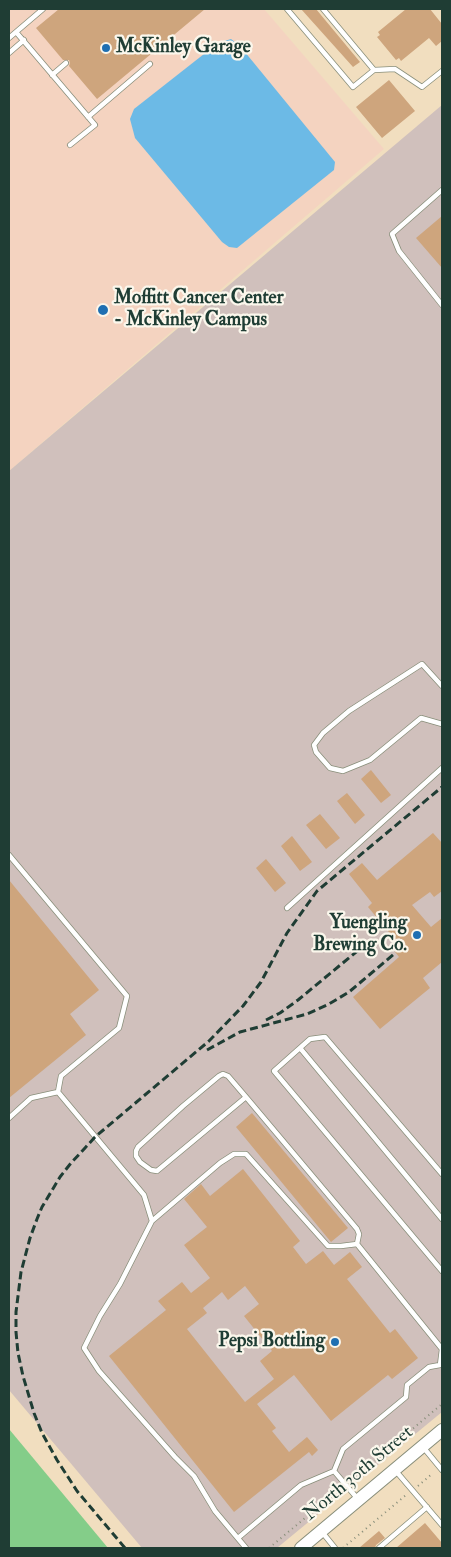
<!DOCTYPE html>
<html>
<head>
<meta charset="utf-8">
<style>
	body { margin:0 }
	#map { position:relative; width:451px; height:1557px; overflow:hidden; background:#f1debf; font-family:"IM FELL Double Pica",serif }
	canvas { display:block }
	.frame { position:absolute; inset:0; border:10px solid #1f3d34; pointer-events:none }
</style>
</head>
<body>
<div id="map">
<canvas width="451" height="1557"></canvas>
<div class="frame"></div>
</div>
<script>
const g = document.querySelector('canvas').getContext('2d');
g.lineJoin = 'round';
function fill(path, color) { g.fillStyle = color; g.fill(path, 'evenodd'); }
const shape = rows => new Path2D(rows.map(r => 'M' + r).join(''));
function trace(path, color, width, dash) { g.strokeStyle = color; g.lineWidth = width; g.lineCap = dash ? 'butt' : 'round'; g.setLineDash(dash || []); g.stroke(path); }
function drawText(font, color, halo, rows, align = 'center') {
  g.font = font + ' "IM FELL Double Pica",serif'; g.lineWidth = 4.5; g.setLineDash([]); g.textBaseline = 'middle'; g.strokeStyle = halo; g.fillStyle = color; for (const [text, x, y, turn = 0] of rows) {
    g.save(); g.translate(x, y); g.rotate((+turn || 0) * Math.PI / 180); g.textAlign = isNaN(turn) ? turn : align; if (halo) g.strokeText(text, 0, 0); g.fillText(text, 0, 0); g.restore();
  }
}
const built = shape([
	[9,9,264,9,384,149,9,471]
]);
const industrial = shape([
	[442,105,442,1412,277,1548,142,1548,9,1390,9,471]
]);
const green = shape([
	[9,1429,108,1548,9,1548]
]);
const water = shape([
	[231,39,240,46,335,162,334,170,237,248,229,247,222,242,135,138,130,119,134,109,218,43]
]);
const building = shape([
	[59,9,205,9,97,99,69,66,70,63,69,60,63,60,36,28],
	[301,9,316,9,360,62,353,67],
	[406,9,430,9,442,24,442,41,436,46,429,38,401,61,399,58,396,60,377,37,380,35,378,32],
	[389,80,415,111,382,138,356,107],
	[442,216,442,268,416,238],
	[371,770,391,795,381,803,361,779],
	[347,793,365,815,355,824,337,801],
	[320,814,340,838,326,849,306,825],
	[433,833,442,843,442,891,434,897,430,892,412,905,431,927,442,918,442,962,423,978,430,988,380,1029,353,997,399,957,392,948,398,943,368,907,372,903,349,874,362,863,377,880],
	[292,836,312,862,300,871,281,846],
	[266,859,286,883,275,892,256,868],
	[9,880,99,990,70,1014,86,1035,9,1098],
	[252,1113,348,1228,331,1242,236,1127],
	[243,1169,300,1241,293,1247,306,1264,323,1251,334,1265,350,1252,362,1267,347,1279,390,1333,395,1329,418,1358,392,1379,388,1375,331,1421,294,1375,257,1404,276,1428,272,1431,289,1452,307,1437,318,1450,312,1456,309,1452,234,1512,109,1356,166,1310,158,1301,182,1282,191,1293,210,1278,184,1245,207,1227,184,1199,201,1184,210,1196],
	[245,1286,259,1304,244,1316,272,1351,260,1361,274,1379,245,1402,187,1329,207,1313,203,1308,222,1292,228,1300],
	[425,1523,442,1543,442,1548,396,1548],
	[379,1531,385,1538,376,1545,375,1548,359,1548]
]);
const path = shape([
	[352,1480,442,1404],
	[418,1486,433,1473],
	[269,1548,340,1489],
	[343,1548,406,1495]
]);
const service = shape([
	[43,9,16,32,95,125,70,145],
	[287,9,353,87,374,70,395,69,422,87,442,71],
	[323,9,374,70],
	[9,38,16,32],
	[9,53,24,40],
	[52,75,66,63],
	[88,117,150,64],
	[442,190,392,234,399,251,442,305],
	[442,686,422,664,349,711,323,733,314,745,316,752,330,768,343,771,370,760,421,718,442,724],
	[9,855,127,996,119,1028,61,1076,58,1092],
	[287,908,442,768],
	[300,1048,442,1219],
	[246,1097,157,1171,151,1170,140,1162,136,1156,136,1151,138,1147,183,1106,219,1076,223,1074,228,1076,246,1097,357,1229,359,1234,357,1244,442,1349,440,1365,429,1367,407,1385,406,1397,343,1449,334,1471],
	[9,1118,31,1098,58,1092,144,1195,152,1221,120,1284,100,1316,84,1348,99,1371,175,1457,194,1476,215,1511,246,1548],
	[442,1174,325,1037,310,1039,274,1071,442,1271],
	[152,1221,220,1163,234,1154,246,1154,328,1246,341,1246,357,1244],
	[423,1447,442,1470],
	[395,1470,442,1525],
	[322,1532,335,1548],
	[238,1538,301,1485,334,1471,357,1498],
	[379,1548,427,1507]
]);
const secondary = shape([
	[301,1548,442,1430]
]);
const rail = shape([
	[266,1020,280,1013,298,1000,367,943],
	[207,1050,240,1032,307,1014,329,1004,349,992,394,954],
	[125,1548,77,1491,57,1460,42,1433,34,1413,23,1376,18,1353,16,1332,16,1312,21,1272,30,1238,37,1219,42,1207,60,1177,71,1163,85,1148,95,1137,209,1041,243,1006,261,982,287,933,317,891,442,787]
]);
const markers = [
	[106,48,5,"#1f6fb2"],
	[103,310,6,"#1f6fb2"],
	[417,935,5,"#1f6fb2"],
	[335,1342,5,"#1f6fb2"]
];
const poiNames = [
	["McKinley Garage",116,48],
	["Moffitt Cancer Center",114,299],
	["- McKinley Campus",114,321],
	["Yuengling",407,924,"right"],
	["Brewing Co.",407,946,"right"],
	["Pepsi Bottling",325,1342,"right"]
];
const streetNames = [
	["North 30th Street",359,1474,-40]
];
fill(built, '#f4d3c0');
fill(industrial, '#d0c0bc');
fill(green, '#84cd89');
fill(water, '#6cbae6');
fill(building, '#cea57d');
trace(service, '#888e7a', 6);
trace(secondary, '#888e7a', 14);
trace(path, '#888e7a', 2, [1, 4]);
trace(service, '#fff', 4.5);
trace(secondary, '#fff', 12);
trace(rail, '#1f3d34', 3, [8, 4]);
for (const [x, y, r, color] of markers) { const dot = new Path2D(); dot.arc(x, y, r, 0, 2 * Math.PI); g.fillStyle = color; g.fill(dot); trace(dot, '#fbf7ec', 2); }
drawText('bold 19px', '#1f3d34', '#fbf7ec', poiNames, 'left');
drawText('19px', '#1f3d34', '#fbf7ec', streetNames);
</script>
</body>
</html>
